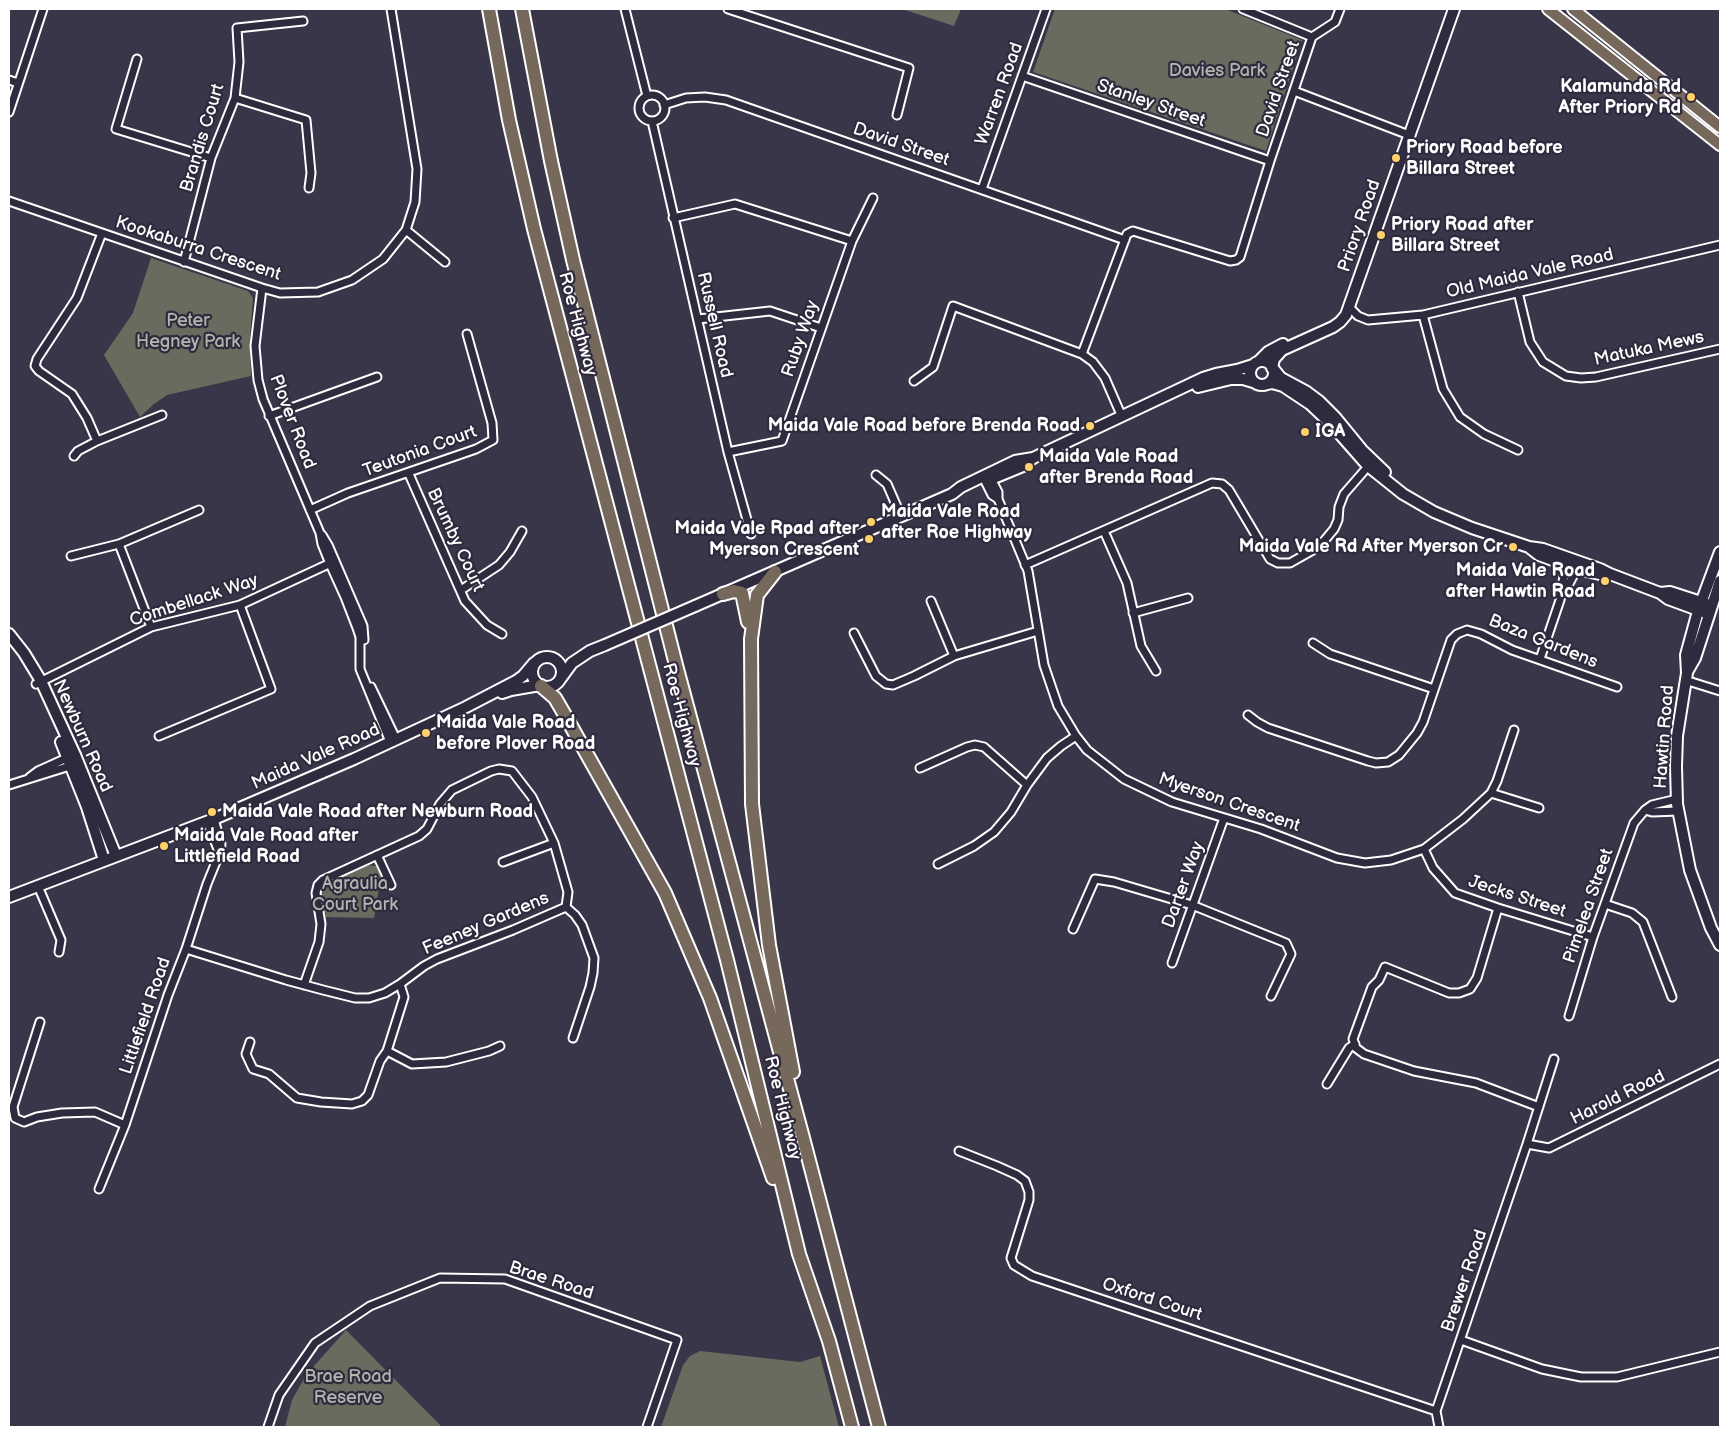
<!DOCTYPE html>
<html>
<head>
<meta charset="utf-8">
<style>
	body { margin:0 }
	#map { position:relative; width:1729px; height:1436px; overflow:hidden; background:#39364a; font-family:"Balsamiq Sans",sans-serif }
	canvas { display:block }
	.frame { position:absolute; inset:0; border:10px solid #fff; pointer-events:none }
</style>
</head>
<body>
<div id="map">
<canvas width="1729" height="1436"></canvas>
<div class="frame"></div>
</div>
<script>
const g = document.querySelector('canvas').getContext('2d');
g.lineJoin = 'round';
function fill(path, color) { g.fillStyle = color; g.fill(path, 'evenodd'); }
const shape = rows => new Path2D(rows.map(r => 'M' + r).join(''));
function trace(path, color, width, dash) { g.strokeStyle = color; g.lineWidth = width; g.lineCap = dash ? 'butt' : 'round'; g.setLineDash(dash || []); g.stroke(path); }
function drawText(font, color, halo, rows, align = 'center') {
  g.font = font + ' "Balsamiq Sans",sans-serif'; g.lineWidth = 4.5; g.setLineDash([]); g.textBaseline = 'middle'; g.strokeStyle = halo; g.fillStyle = color; for (const [text, x, y, turn = 0] of rows) {
    g.save(); g.translate(x, y); g.rotate((+turn || 0) * Math.PI / 180); g.textAlign = isNaN(turn) ? turn : align; if (halo) g.strokeText(text, 0, 0); g.fillText(text, 0, 0); g.restore();
  }
}
const green = shape([
	[902,9,961,9,954,26],
	[1055,9,1225,9,1302,40,1266,151,1033,72],
	[151,258,248,291,253,298,250,337,251,376,167,395,154,404,140,417,104,355,133,313],
	[366,865,376,866,381,876,374,918,325,917,326,914,320,902,319,892,321,888,330,881],
	[346,1330,442,1427,285,1427,292,1400,306,1375],
	[700,1351,800,1362,820,1356,839,1427,661,1427,683,1365,690,1356]
]);
const street = shape([
	[625,9,647,96],
	[728,9,909,68,897,115],
	[1243,9,1312,37],
	[137,59,116,129,211,158],
	[1022,76,1270,161],
	[9,80,18,83],
	[1294,91,1409,135],
	'639 108a13 13 0 1 1 26 0a13 13 0 1 1-26 0Z',
	[235,98,306,120,311,173,309,188],
	[664,105,686,98,705,97,726,100,1125,240],
	[9,112,43,9],
	[652,121,728,452,751,534],
	[982,189,1046,9],
	[9,201,262,288,280,293,318,292,352,280,383,259,406,230,415,202,417,169,391,9],
	[673,218,735,204,852,241],
	[406,230,445,262],
	[184,262,211,158,235,98,239,62,237,28,303,21],
	[262,288,255,346,258,380,263,399,320,533,322,544,330,564,345,597,357,628,360,637,360,669,390,742],
	[1518,292,1530,342,1543,362,1566,376,1581,378,1596,377,1720,349],
	[1350,308,1358,316,1368,320,1423,315,1720,245],
	[1423,315,1443,389,1460,417,1484,434,1518,450],
	[698,319,770,311,821,328],
	[914,381,933,367,953,306,1082,354],
	[269,416,377,377],
	[1122,417,1105,378,1093,362,1082,354,1127,234,1133,231,1230,261,1236,260,1240,257,1270,161,1312,37,1335,22,1340,9],
	[97,441,87,418,72,394,39,371,35,366,37,359,77,298,102,233],
	[728,452,782,441,852,241,873,198],
	[74,456,78,451,97,441,162,415],
	[409,474,465,601,487,625,502,634],
	[876,475,887,484,901,516],
	[983,477,992,495,998,499],
	[990,477,998,492,998,499,1028,571,1044,665,1058,706,1076,736,1087,750,1124,779,1172,802,1261,829,1337,858,1365,863,1391,860,1424,849,1463,819,1491,793,1497,781,1514,730],
	[310,510,348,493,476,449,493,440,492,423,467,334],
	[1104,531,1127,583,1141,646,1156,671],
	[322,535,328,545,363,626,364,640],
	[119,544,151,627],
	[71,556,119,544,199,510],
	[1025,565,1212,483,1222,484,1229,490,1270,559,1278,563,1290,563,1313,550,1324,541,1334,529,1338,520,1339,507,1344,494,1371,463],
	[461,590,499,565,510,552,522,531],
	[1564,593,1579,565],
	[931,601,954,656],
	[1133,613,1188,598],
	[854,633,876,676,886,684,893,685,914,676,954,656,1038,631],
	[1313,643,1330,654,1434,689],
	[1540,659,1560,600,1565,570,1568,562],
	[1685,680,1720,691],
	[36,684,151,627,240,605,335,561],
	[371,687,396,739],
	[1248,715,1257,722,1268,728,1368,761,1376,763,1388,762,1399,755,1417,733,1423,722,1451,640,1457,634,1467,630,1481,634,1512,650,1617,687],
	[159,736,271,689,240,605],
	[920,768,967,747,975,745,984,747,1027,785],
	[30,777,38,771,69,757],
	[9,785,73,765],
	[1491,793,1539,808],
	[1645,810,1652,812,1678,811],
	[207,821,219,852],
	[1424,849,1433,868,1455,893,1498,908,1593,937],
	[377,855,391,885],
	[503,862,554,843],
	[938,864,974,846,994,832,1011,812,1027,785,1047,758,1061,746,1076,736],
	[38,886,61,940,59,952],
	[1605,904,1632,913,1643,922,1672,997],
	[566,907,575,915,582,925,594,958,593,973,590,987,573,1038],
	[1498,908,1477,978,1470,989,1459,993,1449,993,1385,967,1379,980,1372,987,1353,1039,1356,1048,1364,1054,1414,1071,1476,1083,1539,1107],
	[1073,929,1095,879,1114,882,1192,905,1286,943,1291,954,1271,996],
	[186,949,286,980,323,990,355,998,369,998,385,993,400,984,424,966,437,959,513,930,566,907,568,892,554,843,532,797,512,771,499,769,491,771,452,790,440,804,427,829,419,836,323,880,318,885,316,893,321,924,319,942,304,985],
	[1172,963,1224,818],
	[1569,1016,1593,937,1634,823,1645,810,1652,805,1677,799],
	[40,1022,13,1107,15,1118,24,1122,37,1117,62,1113,95,1112,125,1125],
	[250,1042,246,1054,253,1069,269,1074,297,1098,321,1102,352,1104,362,1101,368,1095,380,1061,387,1051,404,997,400,984],
	[387,1051,412,1064,446,1062,489,1051,500,1046],
	[1327,1084,1349,1048,1355,1044],
	[1527,1144,1549,1148,1720,1064],
	[959,1151,997,1166,1017,1175,1025,1181,1029,1192,1029,1200,1011,1258,1014,1265,1032,1276,1436,1411],
	[99,1189,125,1125,168,995,186,949,207,884,220,852,221,844,214,819],
	[1461,1340,1542,1369,1581,1377,1617,1377,1720,1352],
	[268,1427,279,1395,315,1343,370,1306,440,1278,505,1279,677,1340,647,1427],
	[1439,1427,1436,1411,1527,1144,1554,1059]
]);
const secondary = shape([
	'1250 373a12 12 0 1 1 24 0a12 12 0 1 1-24 0Z',
	[1259,361,1268,352,1283,344],
	[1272,368,1274,359,1282,350,1333,327,1340,322,1346,315,1454,9],
	[1273,368,1281,378,1307,392,1319,401,1335,417,1362,450,1385,472],
	[1267,384,1272,383,1283,386,1310,404,1331,424,1368,466,1403,494,1434,512,1472,528,1529,547,1543,549,1600,569,1610,574,1660,593,1668,599,1709,614],
	[1198,387,1231,379,1243,379,1253,382],
	[989,480,1023,466,1033,458,1203,378,1216,374,1237,370,1253,365],
	[1530,548,1539,555,1577,569,1600,574],
	[1720,552,1698,611,1686,655,1687,673,1677,736,1676,766,1677,804,1690,870,1711,928,1720,945],
	[1660,593,1670,592,1707,604],
	[695,606,952,494,961,487,1015,461,1033,458],
	[9,634,24,653,41,681,75,755,116,856],
	'532 672a15 15 0 1 1 30 0a15 15 0 1 1-30 0Z',
	[1687,672,1695,658,1720,581],
	[561,678,572,663,590,651,605,645],
	[502,693,511,690,540,685],
	[61,742,87,807,104,860],
	[9,897,214,819,354,759,466,707,516,681,523,676,534,663]
]);
const primary = shape([
	[1548,9,1720,145],
	[1573,9,1720,127]
]);
const highway = shape([
	[489,9,509,120,534,229,727,960,799,1254,829,1341,852,1427],
	[522,9,551,161,573,260,676,665,802,1134,879,1427],
	[775,572,757,595,751,639,752,804,769,945,793,1072],
	[723,594,734,591,742,593,748,622],
	[541,686,555,698,562,710,665,893,710,998,773,1178]
]);
const secondaryBridge = shape([
	[605,645,695,606]
]);
const markers = [
	[1691,97,5,"#ffd166"],
	[1396,158,5,"#ffd166"],
	[1381,235,5,"#ffd166"],
	[1090,426,5,"#ffd166"],
	[1305,432,5,"#ffd166"],
	[1029,467,5,"#ffd166"],
	[871,522,5,"#ffd166"],
	[869,539,5,"#ffd166"],
	[1513,547,5,"#ffd166"],
	[1605,581,5,"#ffd166"],
	[426,733,5,"#ffd166"],
	[212,812,5,"#ffd166"],
	[164,846,5,"#ffd166"]
];
const parkNames = [
	["Davies Park",1217,71],
	["Peter",188,321],
	["Hegney Park",188,342],
	["Agraulia",355,884],
	["Court Park",355,905],
	["Brae Road",348,1377],
	["Reserve",348,1398]
];
const poiNames = [
	["Kalamunda Rd",1681,87,"right"],
	["After Priory Rd",1681,108,"right"],
	["Priory Road before",1406,148],
	["Billara Street",1406,169],
	["Priory Road after",1391,225],
	["Billara Street",1391,246],
	["Maida Vale Road before Brenda Road",1080,426,"right"],
	["IGA",1315,432],
	["Maida Vale Road",1039,457],
	["after Brenda Road",1039,478],
	["Maida Vale Road",881,512],
	["after Roe Highway",881,533],
	["Maida Vale Rpad after",859,529,"right"],
	["Myerson Crescent",859,550,"right"],
	["Maida Vale Rd After Myerson Cr",1503,547,"right"],
	["Maida Vale Road",1595,571,"right"],
	["after Hawtin Road",1595,592,"right"],
	["Maida Vale Road",436,723],
	["before Plover Road",436,744],
	["Maida Vale Road after Newburn Road",222,812],
	["Maida Vale Road after",174,836],
	["Littlefield Road",174,857]
];
const streetNames = [
	["David Street",1279,89,-71],
	["Warren Road",1000,94,-70],
	["Stanley Street",1151,104,19],
	["Brandis Court",203,138,-73],
	["David Street",901,145,19],
	["Priory Road",1360,226,-71],
	["Kookaburra Crescent",198,249,18],
	["Old Maida Vale Road",1530,274,-13],
	["Roe Highway",577,324,75],
	["Russell Road",714,325,77],
	["Ruby Way",801,339,-71],
	["Matuka Mews",1649,349,-12],
	["Plover Road",292,422,69],
	["Teutonia Court",420,452,-20],
	["Brumby Court",455,540,65],
	["Combellack Way",194,601,-18],
	["Baza Gardens",1543,642,22],
	["Roe Highway",681,715,75],
	["Newburn Road",82,736,66],
	["Hawtin Road",1665,737,-86],
	["Maida Vale Road",316,757,-24],
	["Myerson Crescent",1229,803,19],
	["Darter Way",1184,885,-70],
	["Jecks Street",1517,897,18],
	["Pimelea Street",1589,906,-71],
	["Feeney Gardens",486,924,-23],
	["Littlefield Road",146,1016,-71],
	["Harold Road",1618,1098,-26],
	["Roe Highway",782,1108,76],
	["Brae Road",551,1281,18],
	["Brewer Road",1465,1281,-71],
	["Oxford Court",1152,1300,18]
];
fill(green, '#686b5d');
trace(street, '#fff', 11);
trace(secondary, '#fff', 14);
trace(primary, '#fff', 14);
trace(highway, '#fff', 16);
trace(street, '#2f2a3d', 7);
trace(secondary, '#2f2a3d', 10);
trace(primary, '#76695c', 10);
trace(highway, '#76695c', 12);
trace(secondaryBridge, '#fff', 14, []);
trace(secondaryBridge, '#2f2a3d', 10);
for (const [x, y, r, color] of markers) { const dot = new Path2D(); dot.arc(x, y, r, 0, 2 * Math.PI); g.fillStyle = color; g.fill(dot); trace(dot, '#2f2a3d', 2); }
drawText('18px', '#b4b5ae', '#2f2a3d', parkNames);
drawText('bold 18px', '#fff', '#2f2a3d', poiNames, 'left');
drawText('18px', '#fff', '#2f2a3d', streetNames);
</script>
</body>
</html>
